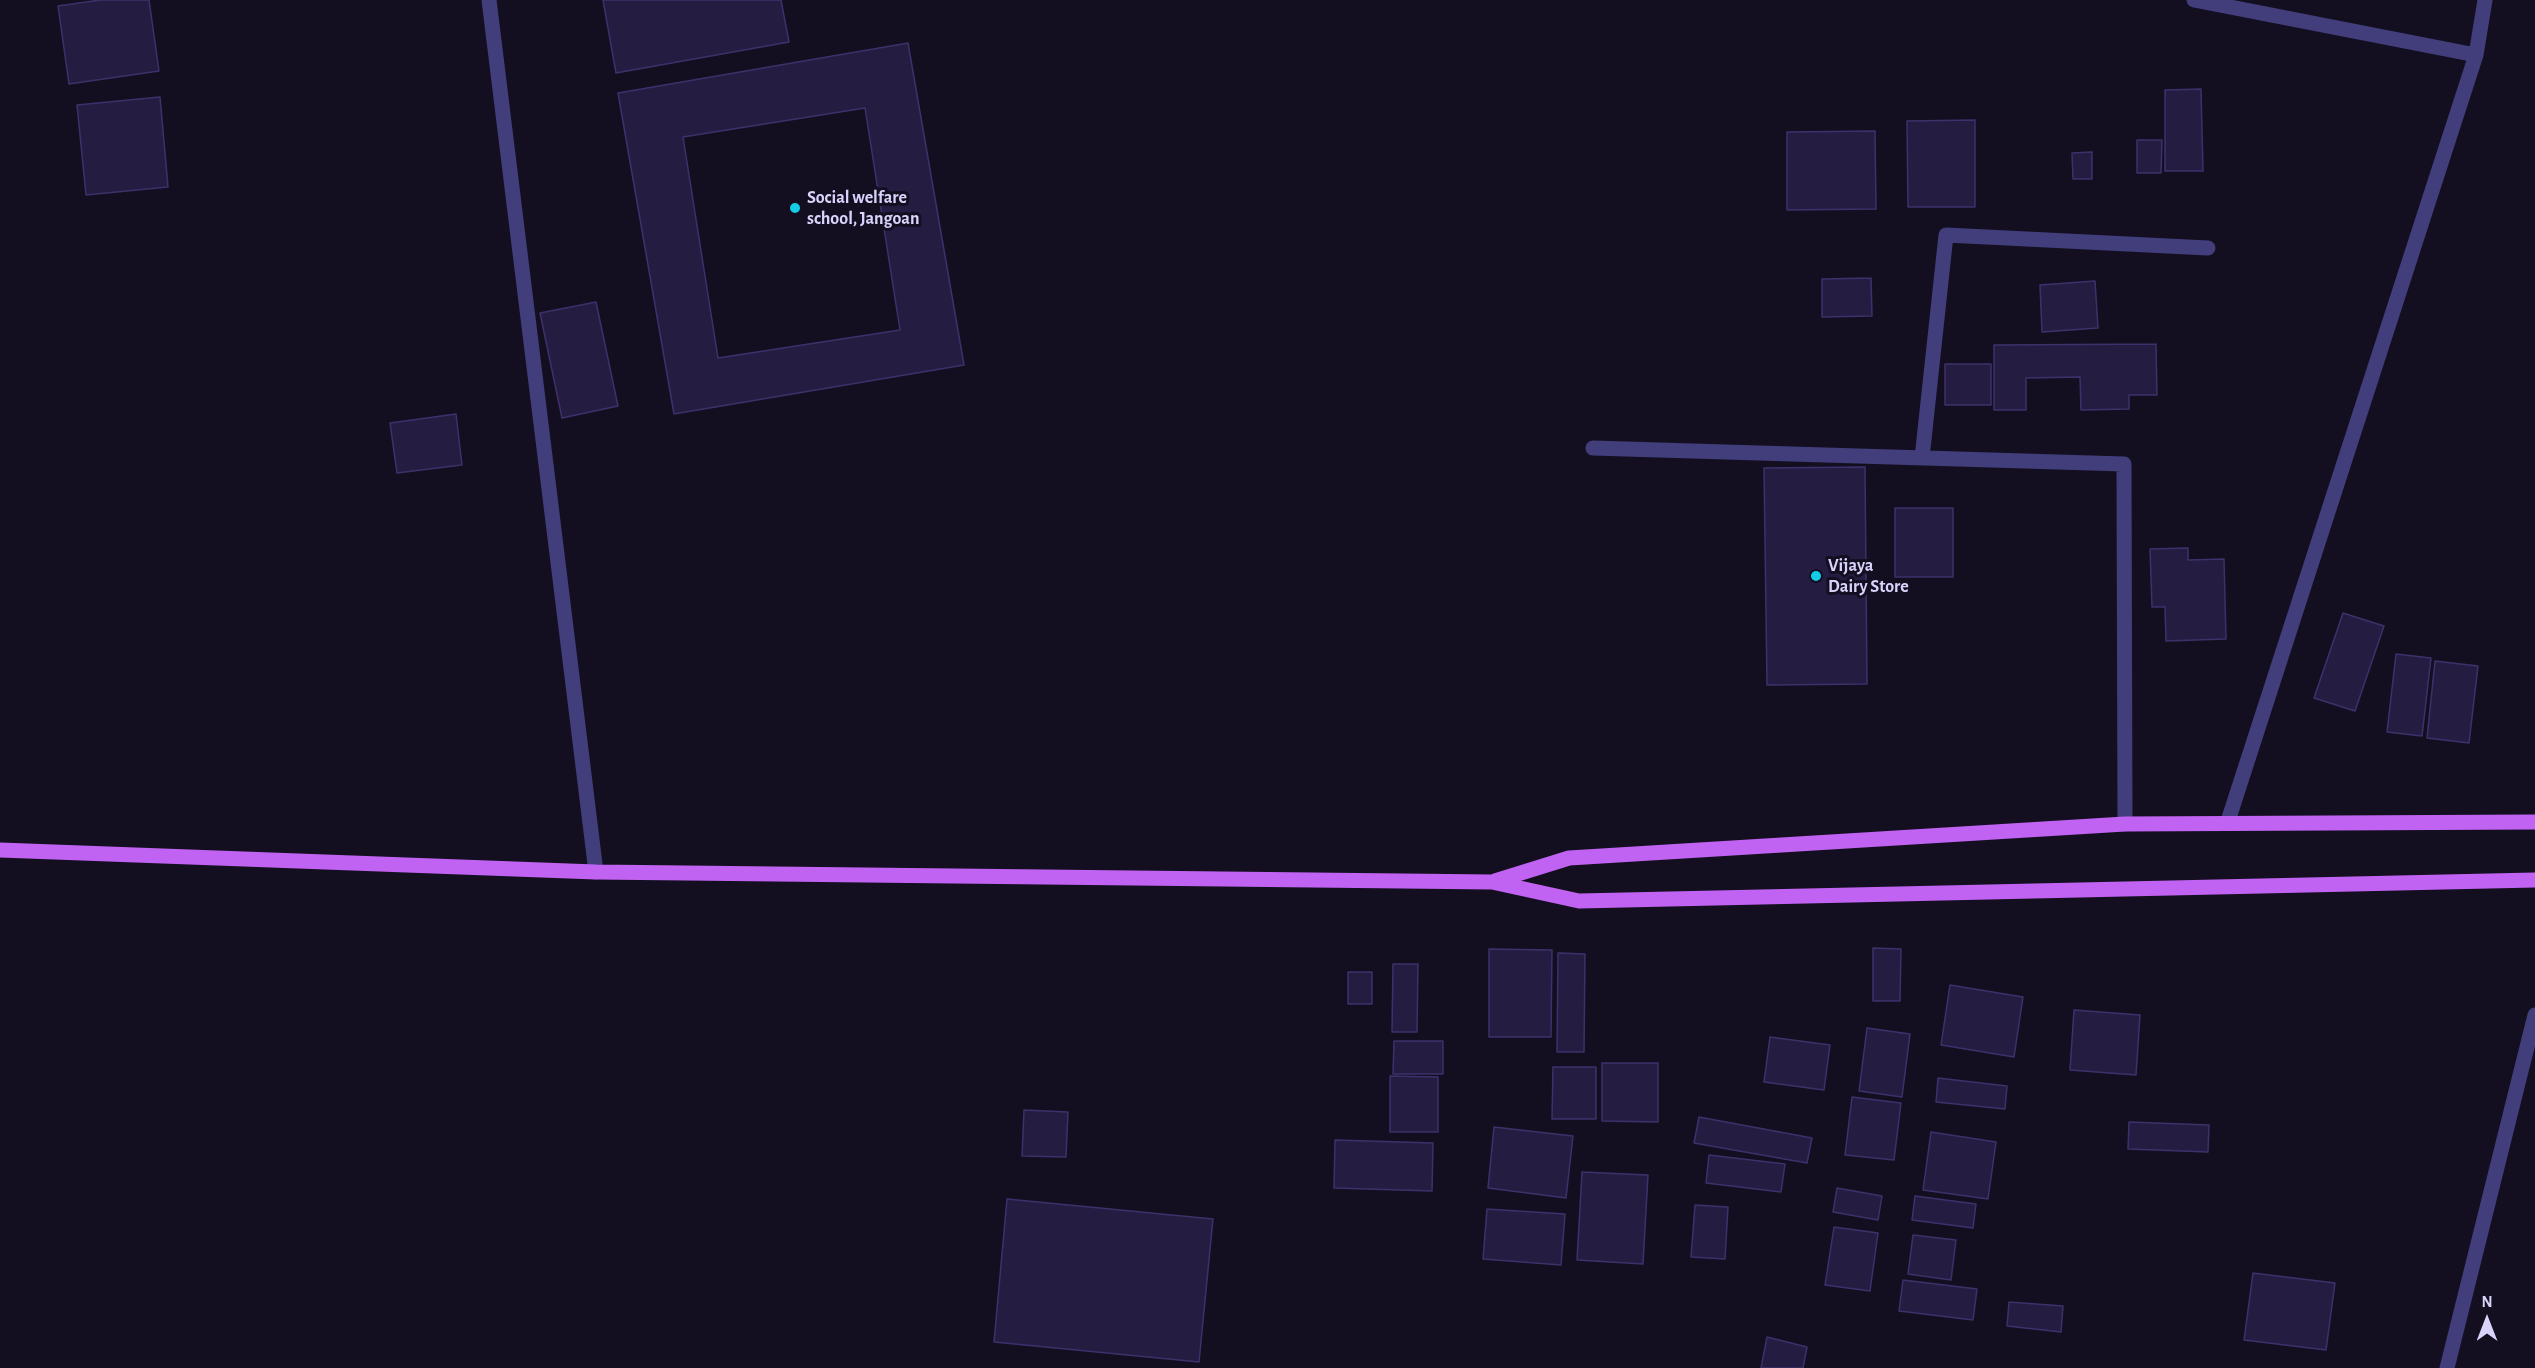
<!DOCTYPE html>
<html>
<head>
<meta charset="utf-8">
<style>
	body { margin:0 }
	#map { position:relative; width:2535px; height:1368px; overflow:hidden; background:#130f21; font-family:"Alegreya Sans",sans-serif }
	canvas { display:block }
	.north { position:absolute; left:2457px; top:1290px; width:60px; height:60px; -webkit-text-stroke:4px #130f21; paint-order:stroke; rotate:0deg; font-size:16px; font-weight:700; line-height:24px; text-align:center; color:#d9d3fb }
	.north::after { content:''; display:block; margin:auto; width:21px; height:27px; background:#d9d3fb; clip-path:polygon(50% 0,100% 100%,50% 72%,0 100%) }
</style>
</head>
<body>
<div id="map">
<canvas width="2535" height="1368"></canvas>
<div class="north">N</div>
</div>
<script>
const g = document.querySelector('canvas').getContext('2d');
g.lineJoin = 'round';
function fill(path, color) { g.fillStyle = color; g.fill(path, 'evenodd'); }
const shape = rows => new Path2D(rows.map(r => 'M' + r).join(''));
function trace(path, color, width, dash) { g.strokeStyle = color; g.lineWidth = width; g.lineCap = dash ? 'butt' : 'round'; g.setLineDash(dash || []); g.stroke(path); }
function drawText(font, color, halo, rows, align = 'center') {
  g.font = font + ' "Alegreya Sans",sans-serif'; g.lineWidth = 6; g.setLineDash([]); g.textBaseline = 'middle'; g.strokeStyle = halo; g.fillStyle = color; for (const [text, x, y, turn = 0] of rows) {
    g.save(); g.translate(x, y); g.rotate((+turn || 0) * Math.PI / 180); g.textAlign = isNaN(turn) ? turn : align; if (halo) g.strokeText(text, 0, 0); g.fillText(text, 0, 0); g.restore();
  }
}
const building = shape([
	[100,0,149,0,159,71,69,84,58,6,100,0],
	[603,0,781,0,789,42,616,73,603,0],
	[908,43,964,365,674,414,618,93,908,43],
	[865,108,900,330,718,358,683,137,865,108],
	[2201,89,2203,171,2165,171,2165,90,2201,89],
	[160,97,168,187,86,195,77,105,160,97],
	[1975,120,1975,207,1908,207,1907,121,1975,120],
	[1875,131,1876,209,1787,210,1787,132,1875,131],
	[2137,140,2162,140,2161,173,2137,173,2137,140],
	[2092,152,2092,179,2073,179,2072,153,2092,152],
	[1871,278,1872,316,1822,317,1822,279,1871,278],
	[2095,281,2098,328,2042,332,2040,285,2095,281],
	[596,302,618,406,562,418,540,313,596,302],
	[2156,344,2157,395,2129,395,2129,409,2081,410,2080,377,2026,378,2026,410,1994,410,1994,345,2156,344],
	[1945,364,1991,364,1991,405,1945,405,1945,364],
	[456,414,462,465,397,473,390,423,456,414],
	[1865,467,1867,684,1767,685,1764,468,1865,467],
	[1895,508,1953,508,1953,577,1895,577,1895,508],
	[2188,548,2188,560,2224,559,2226,639,2166,641,2165,607,2152,607,2150,549,2188,548],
	[2343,613,2384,626,2355,711,2314,698,2343,613],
	[2396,654,2431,658,2422,736,2387,732,2396,654],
	[2435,661,2478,666,2469,743,2427,738,2435,661],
	[1873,948,1901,949,1900,1001,1873,1001,1873,948],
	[1489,949,1552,950,1551,1037,1489,1037,1489,949],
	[1558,953,1585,954,1584,1052,1557,1052,1558,953],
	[1393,964,1418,964,1417,1032,1392,1032,1393,964],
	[1348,972,1372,972,1372,1004,1348,1004,1348,972],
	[1950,985,2023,997,2014,1057,1941,1045,1950,985],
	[2074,1010,2140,1015,2136,1075,2070,1070,2074,1010],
	[1867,1028,1910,1034,1902,1097,1859,1091,1867,1028],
	[1770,1037,1830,1045,1824,1090,1764,1082,1770,1037],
	[1394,1041,1443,1041,1443,1074,1393,1074,1394,1041],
	[1602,1063,1658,1063,1658,1122,1602,1121,1602,1063],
	[1553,1067,1596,1067,1596,1119,1552,1119,1553,1067],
	[1390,1076,1438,1077,1438,1132,1390,1132,1390,1076],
	[1938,1078,2007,1086,2005,1109,1936,1102,1938,1078],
	[1852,1097,1901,1103,1894,1160,1845,1155,1852,1097],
	[1024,1110,1068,1112,1066,1157,1022,1156,1024,1110],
	[1699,1117,1812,1138,1807,1163,1694,1143,1699,1117],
	[2129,1122,2209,1125,2208,1152,2128,1149,2129,1122],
	[1494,1127,1573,1136,1566,1198,1488,1188,1494,1127],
	[1931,1132,1996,1142,1988,1199,1923,1190,1931,1132],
	[1335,1140,1433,1143,1432,1191,1334,1188,1335,1140],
	[1709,1155,1785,1164,1781,1192,1706,1183,1709,1155],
	[1582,1172,1648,1175,1643,1264,1577,1260,1582,1172],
	[1837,1188,1882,1196,1878,1220,1833,1212,1837,1188],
	[1915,1196,1976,1204,1973,1228,1912,1220,1915,1196],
	[1007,1199,1213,1219,1199,1362,994,1342,1007,1199],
	[1695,1205,1728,1207,1725,1259,1691,1257,1695,1205],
	[1487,1209,1565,1214,1561,1265,1483,1259,1487,1209],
	[1834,1227,1878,1233,1870,1291,1825,1285,1834,1227],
	[1913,1235,1956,1240,1951,1280,1908,1274,1913,1235],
	[2253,1273,2335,1283,2326,1350,2244,1340,2253,1273],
	[1903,1280,1977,1289,1973,1320,1899,1311,1903,1280],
	[2009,1302,2063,1306,2061,1332,2007,1326,2009,1302],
	[1767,1337,1807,1347,1803,1368,1761,1368,1767,1337]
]);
const minor = shape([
	[489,0,596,872],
	[2194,0,2476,55,2228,821],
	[2476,55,2485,0],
	[1593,448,2124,464,2125,824],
	[1922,458,1946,235,2208,248],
	[2447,1368,2535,1015]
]);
const major = shape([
	[0,850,596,872,1492,882,1579,901,2535,880],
	[1495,881,1569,858,2125,824,2535,822]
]);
const markers = [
	[795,208,6,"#13cce8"],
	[1816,576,6,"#13cce8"]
];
const poiNames = [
	["Social welfare",807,198],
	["school, Jangoan",807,219],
	["Vijaya",1828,566],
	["Dairy Store",1828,587]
];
fill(building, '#251d41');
trace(building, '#3e316b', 1.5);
trace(minor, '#423e7c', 15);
trace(major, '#c163f2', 15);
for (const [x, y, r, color] of markers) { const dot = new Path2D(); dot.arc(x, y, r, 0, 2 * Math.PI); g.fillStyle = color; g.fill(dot); trace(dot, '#130f21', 2); }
drawText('bold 18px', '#d9d3fb', '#130f21', poiNames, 'left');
</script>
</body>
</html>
